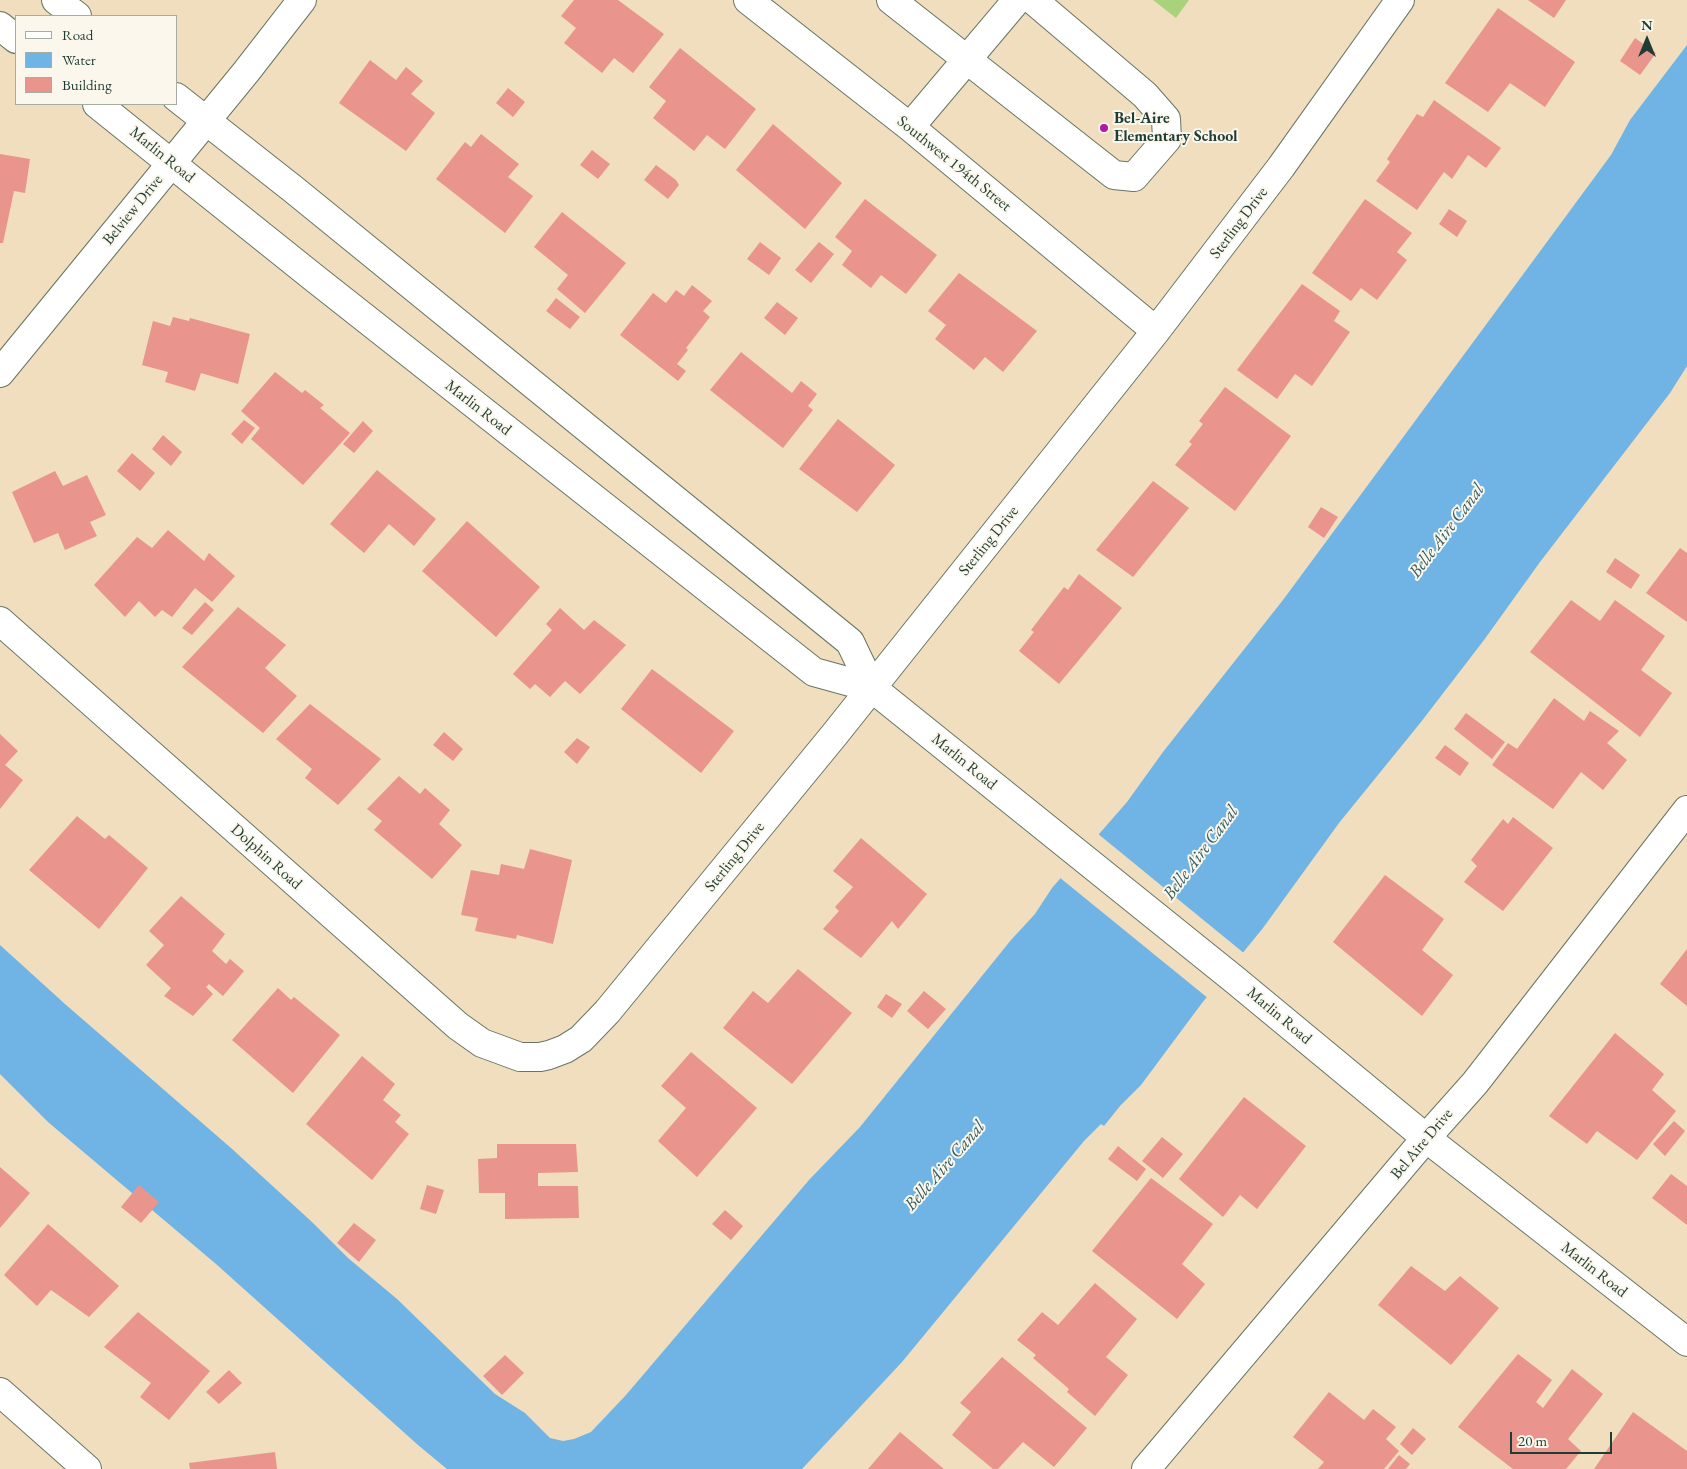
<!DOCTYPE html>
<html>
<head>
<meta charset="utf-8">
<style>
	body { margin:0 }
	#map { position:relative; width:1687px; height:1469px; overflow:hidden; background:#f0debe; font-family:"EB Garamond",serif }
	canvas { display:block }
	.legend { position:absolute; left:15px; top:15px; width:162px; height:90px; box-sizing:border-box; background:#fbf7ec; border:1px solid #a3ada2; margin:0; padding:6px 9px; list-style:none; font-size:15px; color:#1f3d34 }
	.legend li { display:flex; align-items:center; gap:10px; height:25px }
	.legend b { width:25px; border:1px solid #a3ada2 }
	.north { position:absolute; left:1622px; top:15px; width:50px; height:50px; -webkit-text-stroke:4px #fbf7ec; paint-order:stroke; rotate:0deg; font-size:14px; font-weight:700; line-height:20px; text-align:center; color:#1f3d34 }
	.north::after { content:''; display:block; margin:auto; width:18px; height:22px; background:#1f3d34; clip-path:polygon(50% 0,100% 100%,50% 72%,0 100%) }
	.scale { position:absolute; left:1510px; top:1432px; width:102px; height:22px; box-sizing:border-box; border:2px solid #1f3d34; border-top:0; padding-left:6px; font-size:15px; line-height:18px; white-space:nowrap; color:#1f3d34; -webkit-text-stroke:4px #fbf7ec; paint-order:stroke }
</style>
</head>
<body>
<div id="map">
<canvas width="1687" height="1469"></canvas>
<ul class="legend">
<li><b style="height:6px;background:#fff"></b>Road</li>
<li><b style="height:14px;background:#6fb4e5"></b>Water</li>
<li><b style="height:14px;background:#ea948e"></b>Building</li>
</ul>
<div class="north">N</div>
<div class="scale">20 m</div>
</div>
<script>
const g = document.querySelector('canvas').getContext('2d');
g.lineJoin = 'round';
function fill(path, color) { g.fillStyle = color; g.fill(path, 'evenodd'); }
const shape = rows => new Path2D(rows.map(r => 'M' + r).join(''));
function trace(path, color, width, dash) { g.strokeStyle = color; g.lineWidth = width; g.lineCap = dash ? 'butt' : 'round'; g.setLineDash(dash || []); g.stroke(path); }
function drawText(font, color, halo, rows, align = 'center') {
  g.font = font + ' "EB Garamond",serif'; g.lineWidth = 4; g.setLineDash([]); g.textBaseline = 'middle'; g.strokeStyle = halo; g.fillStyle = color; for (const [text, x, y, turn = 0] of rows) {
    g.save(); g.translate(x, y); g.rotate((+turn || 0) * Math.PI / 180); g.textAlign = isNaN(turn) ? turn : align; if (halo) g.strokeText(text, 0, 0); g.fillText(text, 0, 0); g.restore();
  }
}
const green = shape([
	[1153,0,1189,0,1176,18]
]);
const water = shape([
	[1687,45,1687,366,1670,393,1540,562,1484,640,1421,722,1339,823,1263,928,1202,1003,1141,1085,1120,1106,1104,1126,1101,1124,1084,1141,902,1362,802,1469,447,1469,418,1445,216,1264,48,1122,0,1074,0,945,65,1004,231,1148,312,1222,348,1258,397,1299,495,1394,525,1413,550,1438,563,1441,574,1439,591,1432,626,1395,809,1180,860,1127,1011,940,1035,914,1052,888,1127,802,1163,752,1283,600,1362,493,1611,155,1630,120]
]);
const pier = shape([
	[1097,833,1245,954,1209,999,1059,877]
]);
const building = shape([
	[574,0,618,0,664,34,633,73,614,58,602,73,564,43,576,28,561,16],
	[1528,0,1566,0,1554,18],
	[1498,8,1575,62,1545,107,1510,83,1488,112,1445,83],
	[1635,38,1656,53,1640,75,1620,61],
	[680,48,756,109,725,149,707,135,694,151,653,118,666,101,649,87],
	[370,60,396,80,406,67,423,81,411,94,435,113,406,151,339,103],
	[508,88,525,102,513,117,496,103],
	[1434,100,1501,148,1486,168,1468,155,1452,179,1444,172,1417,210,1376,181,1390,162,1387,159,1417,114,1423,117],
	[773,124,842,183,805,229,736,170],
	[481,134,519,164,508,177,533,196,505,233,436,179,465,142,471,147],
	[592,150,610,164,598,179,580,165],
	[0,154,30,159,25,193,14,191,3,243,0,243],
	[656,165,676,180,679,185,668,199,644,180],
	[865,199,937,255,906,294,881,275,871,288,842,265,852,251,835,237],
	[1365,199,1412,233,1397,252,1407,260,1377,300,1361,288,1351,301,1312,273],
	[1449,209,1467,221,1457,237,1439,224],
	[562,212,626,263,585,313,557,289,568,275,534,247],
	[760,242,781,258,769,275,747,259],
	[819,242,834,254,811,283,795,270],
	[959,273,1037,331,1003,372,985,357,974,370,935,339,946,325,928,311],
	[1302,284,1340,311,1334,321,1350,332,1312,386,1295,374,1277,399,1237,370],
	[692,285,712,301,703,311,710,317,686,348,688,350,677,364,686,371,678,381,620,335,653,293,666,303,676,290,684,296],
	[556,298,580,317,570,329,546,311],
	[777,302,798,318,785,335,764,318],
	[173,317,189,321,190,318,250,334,238,384,201,373,195,391,165,382,168,372,142,365,153,321,170,326],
	[741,352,792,393,801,381,817,394,808,406,813,410,783,448,710,390],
	[275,372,302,393,305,390,324,405,320,408,350,433,303,485,251,439,260,428,241,411],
	[1225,387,1291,436,1235,511,1175,465,1192,444,1189,442,1203,424,1199,421],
	[838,419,895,465,857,512,799,469],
	[244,420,255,428,242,444,231,434],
	[363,421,373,431,354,453,343,444],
	[163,435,182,452,171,466,152,449],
	[132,453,155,473,140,491,117,471],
	[377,470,436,519,414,546,389,524,364,553,330,524],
	[55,471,63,486,87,475,106,515,90,522,97,536,65,550,58,533,34,543,12,492],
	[1153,481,1189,508,1133,577,1096,550],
	[1321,507,1338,517,1324,538,1308,527],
	[467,521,540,587,496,637,422,571],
	[168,530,204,561,209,553,235,576,212,602,195,588,172,617,162,610,155,617,139,601,125,617,94,585,137,537,152,548],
	[1680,548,1687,553,1687,622,1646,593],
	[1615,558,1640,575,1631,589,1606,572],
	[1079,574,1122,608,1059,684,1019,651,1034,632,1031,630,1064,587,1068,590],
	[1571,600,1600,621,1615,600,1665,636,1641,670,1672,693,1640,737,1530,652],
	[205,602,214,610,192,635,182,628],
	[238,607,286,645,265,668,297,696,263,733,182,667],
	[560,608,584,630,594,620,626,645,580,694,565,681,550,697,535,684,530,689,513,674,552,630,546,624],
	[652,669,734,731,701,773,621,709],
	[1554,698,1584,721,1590,711,1619,731,1607,743,1627,760,1603,790,1581,772,1553,809,1492,765,1508,743,1517,749],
	[310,704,381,759,338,805,305,778,312,769,276,739],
	[1466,713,1505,742,1492,759,1454,729],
	[444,732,463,749,453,761,433,745],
	[0,734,18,751,5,765,23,780,0,809],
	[577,738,590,747,577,764,564,752],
	[1445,745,1469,763,1460,776,1435,758],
	[399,776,420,794,425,788,450,810,439,824,462,845,432,879,374,830,382,821,367,809],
	[77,816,105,839,109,835,148,868,99,929,29,870],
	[1513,817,1553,848,1503,911,1464,882,1477,866,1471,860,1503,819,1508,824],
	[861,838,927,894,898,929,892,921,861,958,823,929,839,911,835,907,853,887,833,871],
	[530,849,572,860,553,944,517,935,516,939,475,931,478,918,461,915,471,870,499,875,501,864,524,869],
	[1385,875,1444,919,1422,950,1453,975,1422,1016,1333,942],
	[181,896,225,934,212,951,226,964,230,959,244,971,223,996,209,984,206,987,213,994,193,1016,164,996,171,988,146,965,164,945,149,931],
	[1687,949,1687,1006,1660,984],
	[798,969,852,1013,792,1084,723,1028,753,991,768,1003],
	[278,988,291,1000,294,997,340,1035,293,1093,232,1040],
	[924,991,946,1009,928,1029,907,1011],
	[886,994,902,1004,892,1018,877,1007],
	[1615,1033,1664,1074,1652,1090,1676,1111,1637,1160,1597,1131,1587,1144,1549,1116],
	[691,1052,757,1108,697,1177,658,1141,686,1108,661,1086],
	[362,1056,395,1084,383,1100,401,1115,395,1122,409,1134,372,1180,306,1124],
	[1244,1097,1306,1146,1257,1209,1240,1195,1223,1217,1179,1179],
	[1674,1121,1685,1131,1665,1156,1653,1144],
	[1162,1137,1183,1154,1163,1178,1142,1161],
	[497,1144,576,1144,578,1172,538,1173,538,1186,578,1186,579,1218,505,1219,505,1193,479,1193,478,1159,497,1158],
	[1118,1146,1146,1169,1137,1181,1108,1159],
	[0,1167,30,1193,0,1228],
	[1671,1174,1687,1186,1687,1225,1652,1198],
	[1151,1178,1213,1224,1182,1264,1205,1284,1177,1319,1092,1251],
	[139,1185,159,1202,141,1223,121,1207],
	[427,1185,444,1190,436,1214,420,1209],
	[725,1210,743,1226,731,1240,712,1224],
	[354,1223,376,1240,359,1262,337,1243],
	[48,1224,119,1286,89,1317,51,1290,37,1306,4,1275],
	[1411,1266,1445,1291,1460,1276,1499,1308,1451,1365,1378,1305],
	[1095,1283,1137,1319,1106,1357,1128,1375,1095,1416,1067,1392,1069,1389,1033,1358,1036,1355,1017,1340,1042,1312,1058,1325],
	[138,1312,210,1371,169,1420,140,1397,151,1383,104,1347],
	[1518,1354,1552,1380,1536,1402,1543,1408,1572,1369,1603,1394,1568,1439,1581,1451,1566,1469,1513,1469,1458,1427],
	[505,1355,524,1373,502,1395,483,1376],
	[1002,1357,1087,1428,1054,1467,1023,1442,998,1469,993,1469,952,1435,971,1412,960,1403],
	[229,1370,242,1383,219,1404,206,1392],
	[1329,1392,1364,1420,1373,1409,1396,1427,1386,1439,1399,1451,1384,1469,1318,1469,1324,1462,1293,1437],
	[1633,1412,1687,1451,1687,1469,1594,1469],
	[1413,1428,1426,1439,1412,1455,1400,1444],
	[900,1432,944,1469,868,1469],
	[275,1452,277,1469,190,1469,189,1463],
	[1399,1455,1410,1464,1406,1469,1388,1469]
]);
const minor = shape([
	[56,0,77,16],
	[748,0,910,127,1156,331],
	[891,0,1114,175,1134,177,1167,139,1166,119,1145,95,1033,0],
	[0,26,16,39],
	[176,97,293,189,850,642,872,688],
	[97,104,313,277,814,672,872,688,1235,980,1426,1138,1687,1342],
	[910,127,1017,0],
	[0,373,246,72,302,0],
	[0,621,458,1026,482,1043,520,1057,540,1057,549,1055,565,1049,581,1039,607,1012,835,734,1156,331,1281,167,1400,0],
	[0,1392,87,1469],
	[1146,1469,1426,1138,1475,1083,1687,810]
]);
const markers = [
	[1104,128,5,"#b5179e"]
];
const poiNames = [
	["Bel-Aire",1114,119],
	["Elementary School",1114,137]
];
const streetNames = [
	["Marlin Road",162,155,39],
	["Southwest 194th Street",954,164,39],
	["Belview Drive",133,210,-51],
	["Sterling Drive",1239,223,-53],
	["Marlin Road",478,408,38],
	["Sterling Drive",989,541,-51],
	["Marlin Road",964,762,39],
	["Dolphin Road",266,857,42],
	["Sterling Drive",735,857,-51],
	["Marlin Road",1279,1016,40],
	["Bel Aire Drive",1422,1144,-50],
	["Marlin Road",1594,1270,38]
];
const waterNames = [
	["Belle Aire Canal",1447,531,-53],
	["Belle Aire Canal",1201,853,-53],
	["Belle Aire Canal",945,1166,-49]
];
fill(green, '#a9d27d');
fill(water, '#6fb4e5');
fill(pier, '#f0debe');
fill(building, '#ea948e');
trace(minor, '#687564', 30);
trace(minor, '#fff', 28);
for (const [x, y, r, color] of markers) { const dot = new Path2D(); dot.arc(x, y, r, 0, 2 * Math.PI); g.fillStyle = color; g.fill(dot); trace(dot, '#fbf7ec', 2); }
drawText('bold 16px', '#1f3d34', '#fbf7ec', poiNames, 'left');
drawText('16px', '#1f3d34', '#fbf7ec', streetNames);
drawText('italic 18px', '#335b60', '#fbf7ec', waterNames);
</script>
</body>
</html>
